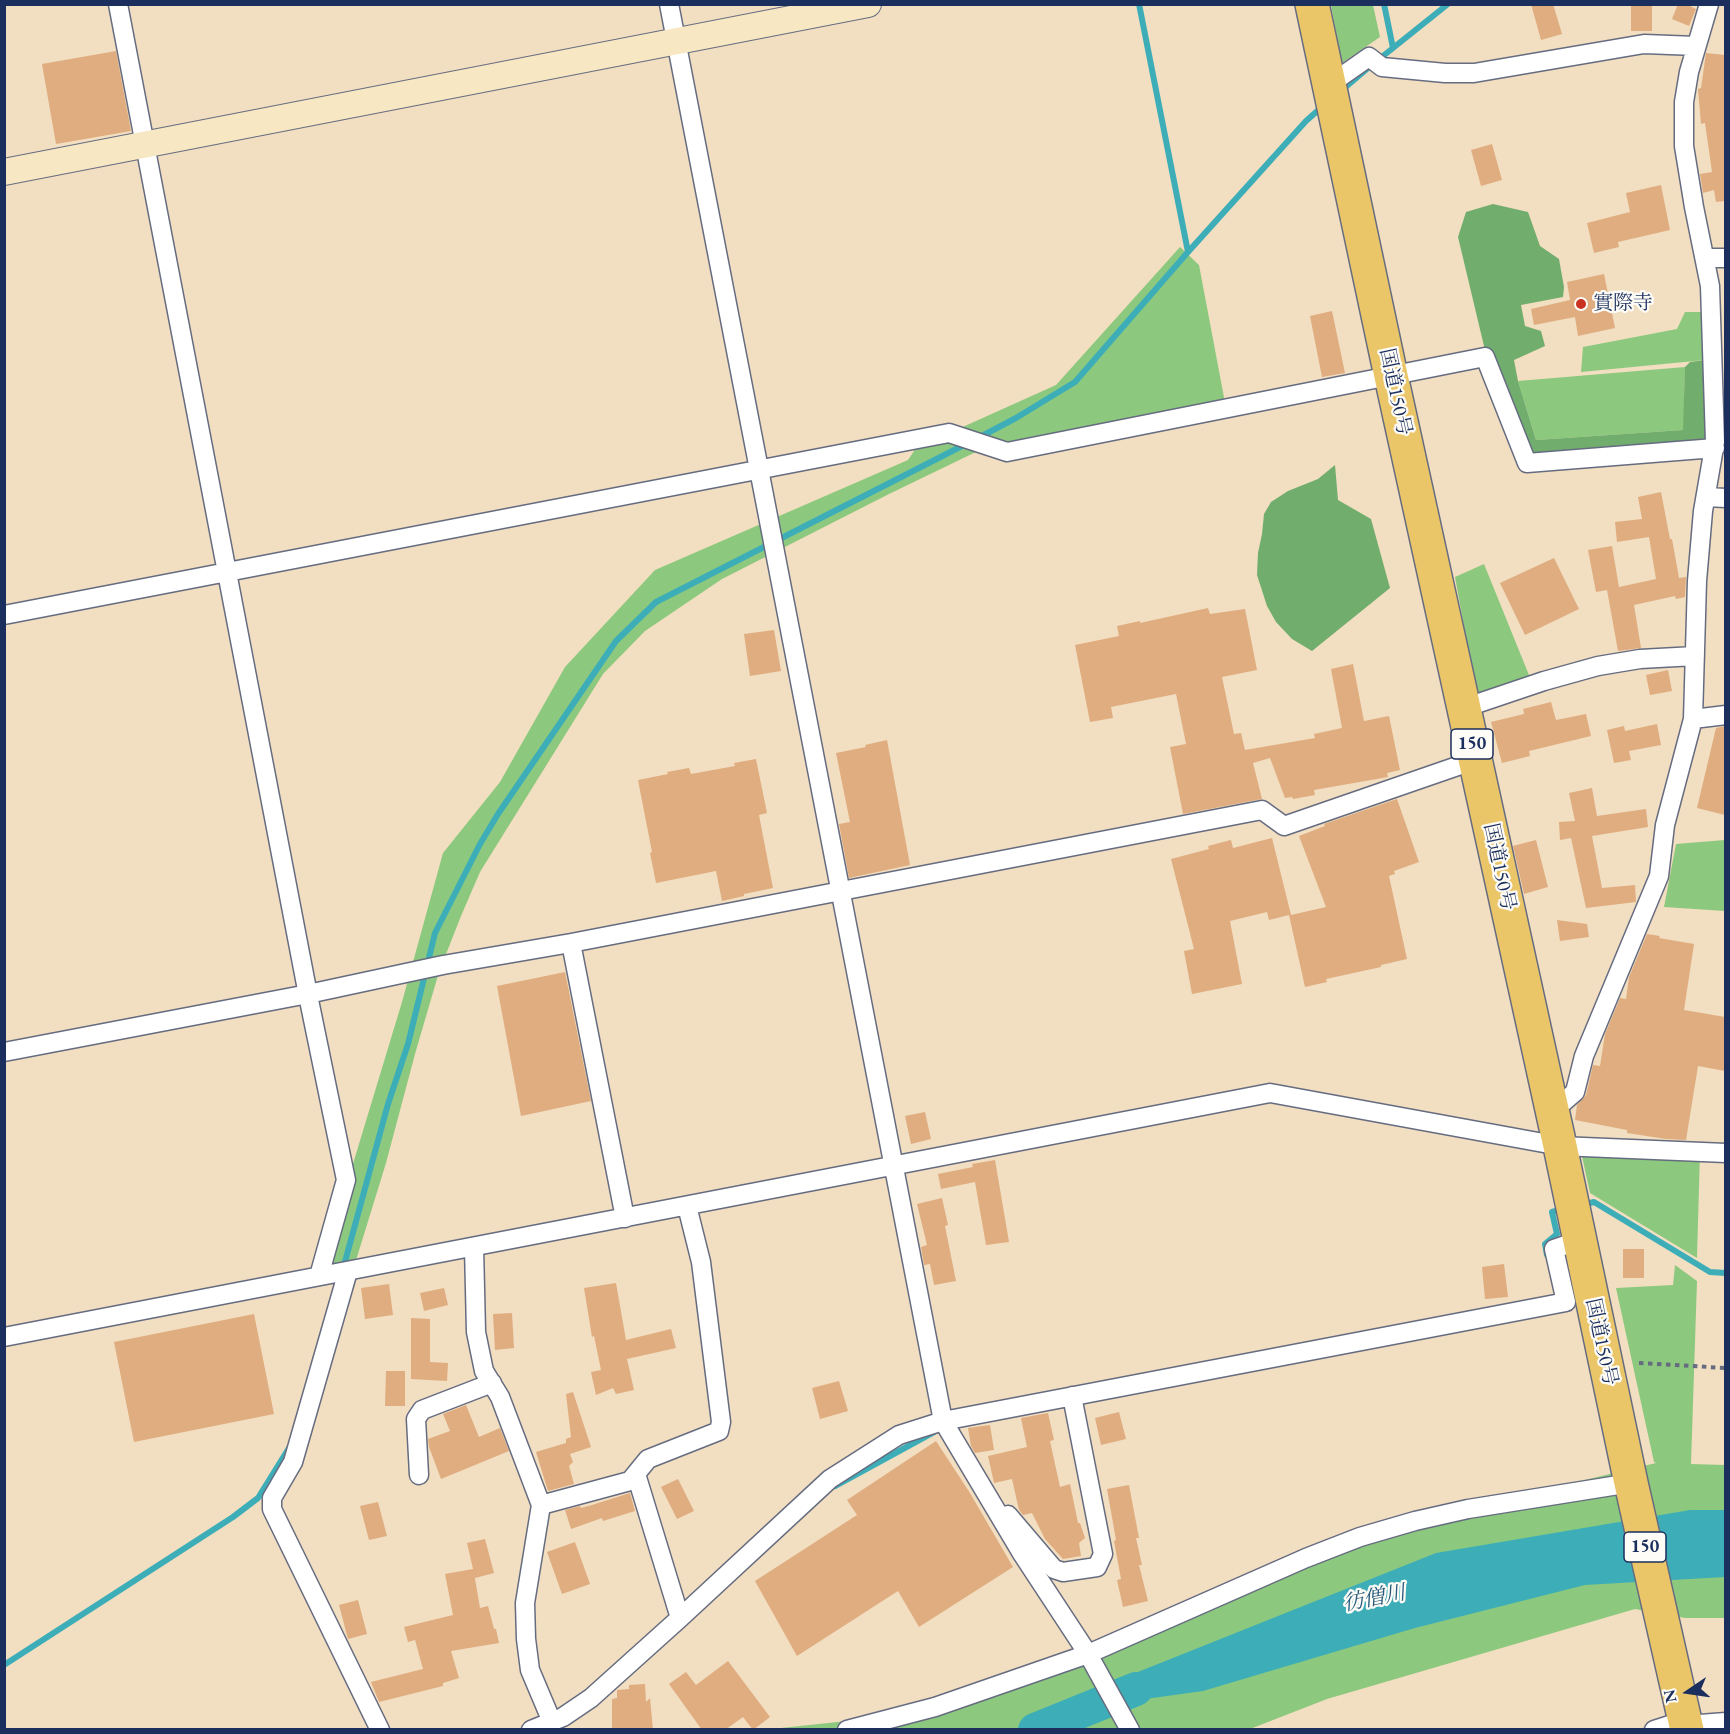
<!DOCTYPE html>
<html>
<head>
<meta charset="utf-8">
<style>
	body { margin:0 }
	#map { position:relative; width:1730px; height:1734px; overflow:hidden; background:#f2dec0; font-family:"EB Garamond",serif }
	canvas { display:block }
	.frame { position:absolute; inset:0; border:6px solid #1b2f5e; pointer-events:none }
	.north { position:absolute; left:1658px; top:1662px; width:60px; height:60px; -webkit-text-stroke:4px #fdfcf7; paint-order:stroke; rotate:257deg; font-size:16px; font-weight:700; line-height:24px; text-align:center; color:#1b2f5e }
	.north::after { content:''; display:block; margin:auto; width:21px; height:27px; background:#1b2f5e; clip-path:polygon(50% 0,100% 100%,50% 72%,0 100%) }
</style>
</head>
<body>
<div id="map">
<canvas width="1730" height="1734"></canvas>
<div class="frame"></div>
<div class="north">N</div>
</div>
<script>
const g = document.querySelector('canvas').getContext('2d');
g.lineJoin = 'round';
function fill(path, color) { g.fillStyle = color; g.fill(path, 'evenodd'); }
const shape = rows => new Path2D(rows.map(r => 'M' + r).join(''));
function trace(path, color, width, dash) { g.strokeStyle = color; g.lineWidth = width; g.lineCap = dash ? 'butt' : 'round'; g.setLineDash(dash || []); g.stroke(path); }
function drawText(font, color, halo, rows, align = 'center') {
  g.font = font + ' "EB Garamond","Noto Serif JP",serif'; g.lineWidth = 4.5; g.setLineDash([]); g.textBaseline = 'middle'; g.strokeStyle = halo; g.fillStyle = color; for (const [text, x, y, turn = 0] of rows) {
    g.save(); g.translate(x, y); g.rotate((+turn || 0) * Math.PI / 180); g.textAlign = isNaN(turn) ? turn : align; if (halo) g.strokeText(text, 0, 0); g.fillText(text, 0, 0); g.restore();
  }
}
const green = shape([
	[1331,5,1373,5,1380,37,1342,63],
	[1180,247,1199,265,1226,408,978,451,889,494,722,579,645,631,603,674,480,872,461,916,439,972,415,1054,386,1163,353,1270,319,1276,402,1002,443,853,500,782,565,667,655,570,908,460,916,448,1056,385],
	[1685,312,1702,312,1705,360,1581,372,1583,347,1677,329],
	[1685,367,1684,430,1536,440,1518,381],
	[1484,564,1533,685,1478,704,1455,577],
	[1725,840,1725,911,1664,907,1676,844],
	[1580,1147,1700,1152,1697,1258,1590,1193],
	[1675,1265,1697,1281,1691,1464,1725,1465,1725,1618,1685,1618,1635,1609,1327,1699,1250,1729,762,1730,951,1710,1223,1602,1425,1518,1656,1463,1654,1462,1616,1288,1673,1285]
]);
const forest = shape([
	[1493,204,1528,212,1540,246,1559,259,1564,287,1563,297,1521,305,1525,326,1541,331,1545,346,1514,360,1518,381,1536,440,1683,430,1685,367,1690,362,1705,360,1715,442,1527,463,1489,367,1458,237,1466,212],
	[1335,465,1338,500,1371,519,1390,588,1312,651,1292,639,1276,622,1267,606,1257,575,1258,553,1262,534,1264,514,1271,502,1288,491,1318,479]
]);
const water = shape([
	[1690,1510,1725,1510,1725,1577,1585,1585,1415,1628,1203,1691,1030,1715,1436,1553]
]);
const stream = shape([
	[1139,4,1188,252],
	[1384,4,1393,48],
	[1378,60,1448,4],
	[1341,91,1368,68],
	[978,438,1016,418,1075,382,1188,252,1306,121,1324,105],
	[1582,1205,1594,1202,1710,1272,1726,1273],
	[1547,1255,1545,1244,1557,1234,1552,1212,1563,1209],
	[343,1269,388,1104,408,1044,435,933,480,844,498,814,616,641,656,602,966,444],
	[835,1486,934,1432],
	[4,1665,233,1517,258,1498,289,1448]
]);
const river = shape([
	[1035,1730,1136,1689]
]);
const building = shape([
	[1531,4,1553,4,1562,34,1541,40],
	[1631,4,1652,4,1652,31,1631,31],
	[1678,4,1686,4,1696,9,1689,26,1672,19],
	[116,51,131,131,56,144,42,64],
	[1706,53,1725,55,1725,201,1716,202,1714,190,1703,193,1700,174,1712,172,1705,123,1701,124,1698,89,1701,88],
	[1492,144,1502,180,1481,186,1471,150],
	[1661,185,1670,230,1618,242,1619,247,1594,253,1587,223,1630,212,1626,193],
	[1604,274,1615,328,1578,336,1575,317,1534,325,1531,309,1570,300,1567,282],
	[1332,311,1345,373,1322,377,1310,316],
	[1661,492,1670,539,1672,539,1679,578,1686,577,1685,597,1676,599,1675,596,1634,605,1641,648,1618,651,1607,590,1596,592,1588,550,1612,546,1619,587,1656,579,1649,537,1617,542,1615,522,1642,519,1638,497],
	[1554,558,1579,609,1525,635,1500,583],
	[1208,608,1210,614,1245,609,1257,670,1222,677,1234,734,1241,733,1245,750,1315,738,1314,734,1342,728,1331,669,1353,664,1364,721,1389,716,1400,770,1387,773,1388,777,1314,790,1315,795,1293,799,1292,797,1285,798,1270,758,1253,763,1262,799,1183,814,1170,747,1186,744,1176,694,1111,707,1113,718,1090,722,1075,645,1119,636,1117,626,1140,621,1140,623],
	[774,630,781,671,750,676,744,634],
	[1668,670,1672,691,1650,695,1646,675],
	[1551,702,1556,720,1586,714,1591,736,1529,751,1530,756,1502,763,1491,722,1524,714,1523,709],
	[1657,724,1661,745,1629,751,1631,760,1614,763,1607,730,1624,726,1625,731],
	[1725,726,1725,815,1697,808,1716,728],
	[887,740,910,865,849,878,839,824,850,822,836,753,866,747,865,745],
	[756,759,767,813,759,815,773,888,744,894,744,896,722,901,716,871,656,883,650,853,652,852,638,780,668,774,667,772,689,768,691,774,735,766,734,763],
	[1592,788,1597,816,1646,809,1648,827,1592,836,1602,888,1635,885,1636,902,1586,908,1571,838,1560,840,1559,822,1575,821,1569,793],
	[1397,799,1419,862,1394,871,1395,874,1389,876,1407,959,1381,965,1381,967,1326,979,1327,982,1305,987,1289,915,1269,920,1267,912,1230,921,1242,984,1192,994,1184,951,1194,949,1171,859,1209,849,1208,846,1231,840,1233,848,1272,838,1291,915,1326,907,1299,836,1325,826,1324,824],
	[1536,840,1548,887,1524,894,1513,846],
	[1557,920,1587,924,1589,937,1560,941],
	[1647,934,1660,936,1659,938,1694,944,1684,1010,1725,1017,1725,1071,1698,1066,1686,1140,1666,1139,1627,1133,1627,1130,1575,1120,1577,1105,1586,1095,1593,1065,1600,1066,1605,1034,1620,998,1626,999,1629,977],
	[565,972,591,1101,521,1116,497,986],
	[925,1112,931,1139,911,1144,905,1116],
	[995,1160,1009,1242,986,1245,975,1182,941,1189,938,1174,973,1167,972,1164],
	[942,1198,948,1225,945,1226,956,1281,934,1285,930,1264,924,1265,921,1247,927,1245,917,1204],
	[1623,1249,1644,1249,1644,1278,1623,1278],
	[1504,1264,1508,1297,1485,1299,1482,1267],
	[616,1283,626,1340,671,1329,676,1348,627,1359,634,1390,616,1394,613,1388,596,1395,591,1372,601,1370,594,1336,592,1337,584,1288],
	[389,1284,393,1315,365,1319,361,1288],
	[444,1288,448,1305,424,1311,420,1293],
	[512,1313,514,1348,495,1350,493,1314],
	[254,1314,274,1414,134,1442,114,1342],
	[411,1318,430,1319,430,1362,448,1363,447,1381,411,1379],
	[386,1371,405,1371,405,1406,385,1406],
	[839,1381,848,1411,820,1419,812,1388],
	[573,1392,591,1447,570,1454,573,1462,569,1466,574,1484,548,1491,536,1452,566,1443,566,1439,571,1437,566,1394],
	[466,1405,479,1437,500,1428,509,1451,441,1479,429,1447,428,1439,450,1431,443,1414],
	[1119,1412,1126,1439,1101,1445,1095,1418],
	[1048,1413,1054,1440,1050,1441,1060,1487,1070,1484,1078,1523,1080,1523,1085,1538,1079,1543,1081,1556,1063,1559,1045,1539,1032,1513,1023,1515,1019,1510,1012,1479,994,1483,988,1456,1027,1447,1021,1418],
	[990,1425,994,1450,975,1453,971,1446,968,1428],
	[936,1441,970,1493,1013,1567,919,1627,898,1591,797,1656,755,1581,857,1515,847,1500],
	[678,1479,694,1511,677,1519,661,1487],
	[1129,1485,1139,1538,1136,1538,1142,1565,1139,1565,1148,1601,1123,1607,1117,1580,1121,1579,1114,1541,1116,1540,1107,1489],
	[630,1493,635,1511,603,1521,602,1518,571,1529,565,1510,580,1506,581,1508,592,1505],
	[378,1502,387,1536,369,1540,360,1506],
	[485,1539,494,1573,475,1578,474,1573,480,1608,488,1606,494,1629,496,1629,499,1643,451,1651,459,1678,443,1683,443,1686,379,1702,371,1682,423,1669,415,1640,408,1642,404,1627,453,1615,445,1574,473,1569,467,1543],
	[575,1542,590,1584,562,1594,547,1552],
	[358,1600,367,1634,348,1639,339,1605],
	[728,1661,770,1717,753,1730,743,1717,725,1730,702,1730,669,1684,686,1672,696,1685],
	[645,1684,646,1702,650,1698,653,1730,612,1730,612,1699,617,1698,617,1690,629,1689,629,1685]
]);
const path = shape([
	[1639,1363,1726,1368]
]);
const street = shape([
	[118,4,309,1000,346,1180,319,1276],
	[669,4,943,1421,1021,1552,1088,1654,1130,1730],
	[1329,85,1369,57,1382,67,1445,73,1474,73,1644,44,1696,46],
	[1705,258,1726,258],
	[1706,497,1726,498],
	[4,615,949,433,1007,452,1485,357,1527,463,1715,448],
	[1464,708,1544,681,1598,666,1640,659,1695,656],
	[1693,719,1726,715],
	[571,943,625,1218],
	[4,1052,308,994,443,965,571,943,1262,810,1284,826,1475,760],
	[1553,1111,1575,1092,1584,1056,1659,876,1665,825,1693,719,1697,581,1703,511,1715,442,1710,286,1694,207,1684,146,1684,102,1689,72,1709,4],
	[474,1247,476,1332,484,1371,500,1397,541,1505,525,1603,526,1639,530,1670,552,1722],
	[348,1271,293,1462,272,1498,272,1509,380,1730],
	[4,1337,1270,1093,1560,1146,1726,1153],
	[636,1474,680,1618],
	[419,1475,416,1419,422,1410,492,1383],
	[541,1505,630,1481,648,1459,719,1431,721,1422,701,1262,687,1206],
	[1008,1515,1054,1569,1063,1572,1097,1567,1103,1554,1072,1396],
	[1686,1725,1726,1722],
	[531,1730,563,1717,591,1698,680,1618,830,1479,899,1435,943,1421,1566,1302,1554,1249,1580,1240],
	[847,1730,935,1707,1088,1654,1306,1558,1360,1537,1415,1521,1468,1509,1631,1483],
	[1654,1730,1685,1720]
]);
const secondary = shape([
	[4,172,868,4]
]);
const highway = shape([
	[1312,4,1391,376,1560,1146,1631,1483,1687,1730]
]);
const markers = [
	[1581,304,6,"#c8321e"]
];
const shields = [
	[1472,744,42],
	[1645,1547,42]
];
const shieldNames = [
	["150",1472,744],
	["150",1645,1547]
];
const poiNames = [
	["實際寺",1593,304]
];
const streetNames = [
	["国道150号",1395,392,78],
	["国道150号",1499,867,78],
	["国道150号",1601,1342,78]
];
const waterNames = [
	["彷僧川",1374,1599,-11]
];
fill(green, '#8cc97e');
fill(forest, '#71ad6d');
fill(water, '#3daeb8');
trace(stream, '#3daeb8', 6);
trace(river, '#3daeb8', 34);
fill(building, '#dfad80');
trace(street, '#666c80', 21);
trace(secondary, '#666c80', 28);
trace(highway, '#666c80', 36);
trace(path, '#666c80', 4, [4.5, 4.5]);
trace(street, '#fff', 18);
trace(secondary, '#f7e8c3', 26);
trace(highway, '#ebc669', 33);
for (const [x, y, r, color] of markers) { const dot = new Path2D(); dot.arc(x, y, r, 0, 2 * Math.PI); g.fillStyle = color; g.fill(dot); trace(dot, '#fdfcf7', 2); }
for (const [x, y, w] of shields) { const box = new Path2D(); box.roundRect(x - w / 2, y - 15, w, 30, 4.5); g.fillStyle = '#fdfcf7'; g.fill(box); trace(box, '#1b2f5e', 1.5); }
drawText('bold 18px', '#1b2f5e', null, shieldNames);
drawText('20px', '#1b2f5e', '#fdfcf7', poiNames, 'left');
drawText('20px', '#1b2f5e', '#fdfcf7', streetNames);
drawText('italic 21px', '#275b7e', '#fdfcf7', waterNames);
</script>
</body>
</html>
